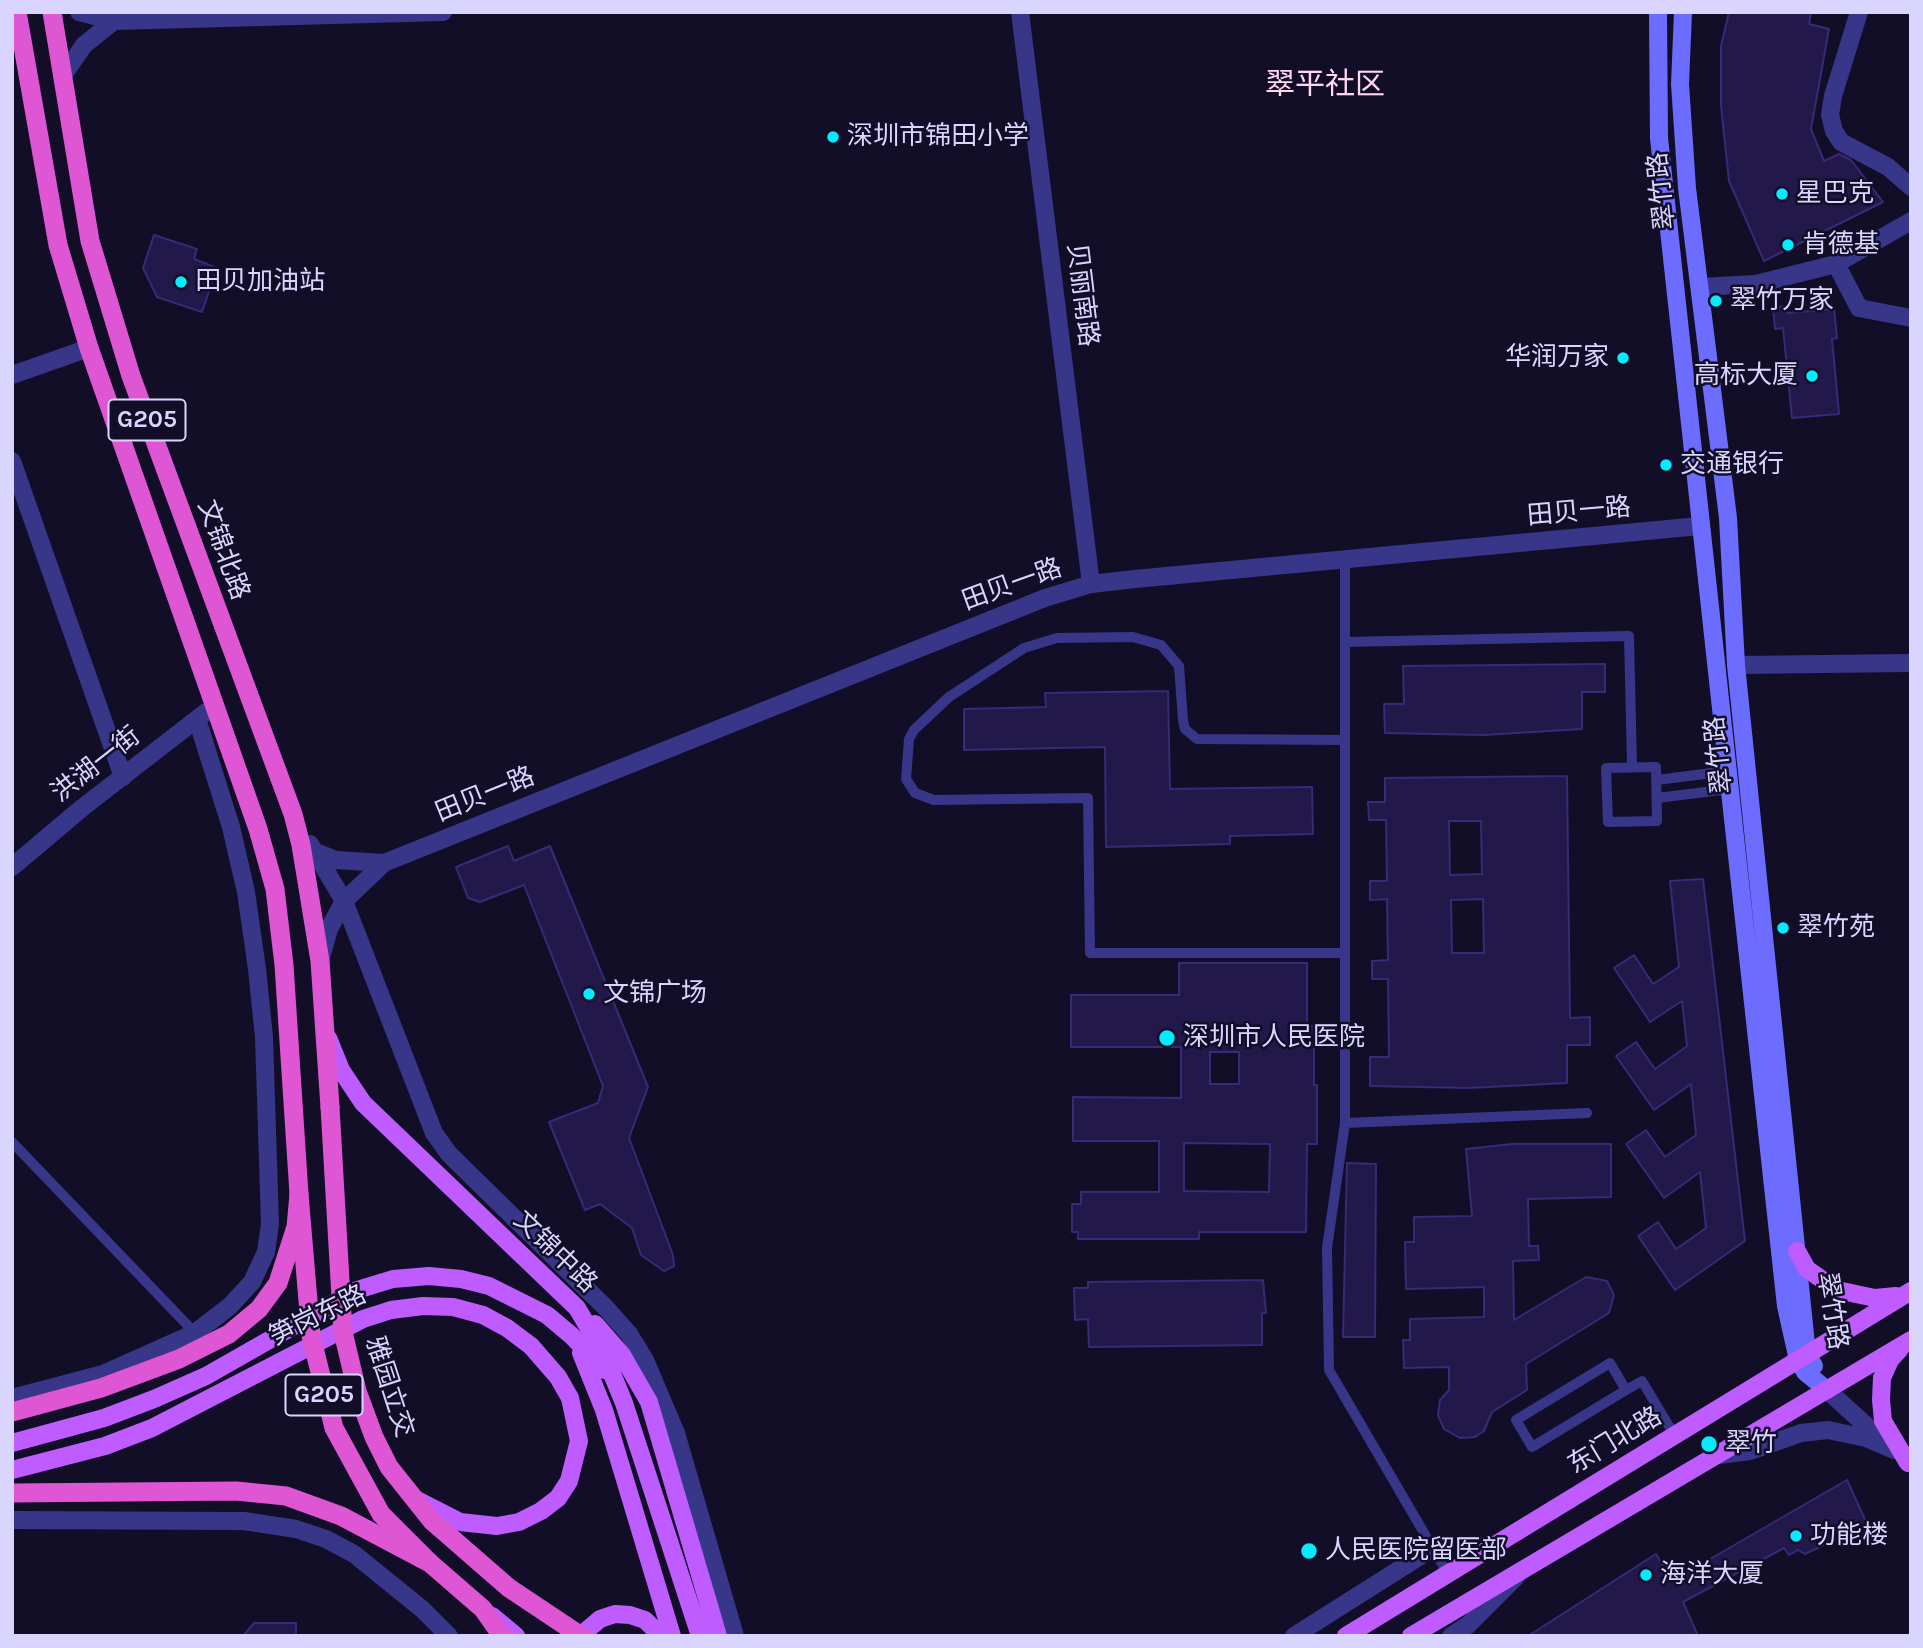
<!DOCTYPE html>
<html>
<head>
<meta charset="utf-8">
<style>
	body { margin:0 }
	#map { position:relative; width:1923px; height:1648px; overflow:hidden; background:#120e28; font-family:Karla,sans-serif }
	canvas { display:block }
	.frame { position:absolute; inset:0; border:14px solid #d9d5ff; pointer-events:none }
</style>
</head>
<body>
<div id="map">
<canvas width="1923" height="1648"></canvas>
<div class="frame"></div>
</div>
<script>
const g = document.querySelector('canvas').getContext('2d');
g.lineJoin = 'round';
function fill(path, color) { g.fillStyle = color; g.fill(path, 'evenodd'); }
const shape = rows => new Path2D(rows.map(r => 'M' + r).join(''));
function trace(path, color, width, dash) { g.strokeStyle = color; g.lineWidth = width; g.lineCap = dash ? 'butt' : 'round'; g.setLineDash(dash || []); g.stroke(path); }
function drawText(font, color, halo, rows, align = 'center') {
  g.font = font + ' Karla,"Noto Sans SC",sans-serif'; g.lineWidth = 5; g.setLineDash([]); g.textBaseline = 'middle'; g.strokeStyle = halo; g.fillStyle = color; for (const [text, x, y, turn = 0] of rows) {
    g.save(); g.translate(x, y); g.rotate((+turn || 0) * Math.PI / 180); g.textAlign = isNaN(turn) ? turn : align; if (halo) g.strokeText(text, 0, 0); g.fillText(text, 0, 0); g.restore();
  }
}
const building = shape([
	[1729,12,1811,12,1809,24,1829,29,1811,129,1824,161,1839,154,1851,160,1883,202,1764,261,1729,181,1721,106,1721,46,1729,12],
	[154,235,197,249,194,259,217,268,202,312,157,297,143,268,154,235],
	[1786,306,1787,313,1834,309,1837,338,1832,339,1839,414,1792,418,1783,328,1775,329,1773,308,1786,306],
	[1605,664,1605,692,1582,692,1582,729,1484,735,1385,733,1384,704,1404,704,1403,666,1605,664],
	[1168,691,1170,789,1312,787,1313,834,1230,836,1230,844,1106,847,1105,747,964,750,964,709,1046,707,1045,693,1168,691],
	[1567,776,1570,1018,1590,1017,1590,1045,1567,1045,1567,1083,1469,1088,1370,1086,1370,1057,1389,1057,1388,979,1372,979,1372,961,1388,960,1387,899,1370,900,1370,881,1387,881,1386,820,1369,820,1368,802,1385,802,1385,778,1567,776],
	[1449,821,1481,821,1482,874,1450,875,1449,821],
	[1483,899,1484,953,1452,953,1451,900,1483,899],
	[508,846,514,861,550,846,648,1087,629,1138,673,1255,674,1266,664,1271,641,1255,632,1228,600,1204,585,1210,549,1122,598,1103,603,1086,524,885,480,902,468,898,456,867,508,846],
	[1703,879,1745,1241,1675,1290,1638,1236,1658,1222,1676,1249,1706,1228,1700,1172,1664,1198,1626,1144,1646,1130,1665,1157,1696,1135,1691,1084,1654,1110,1616,1056,1636,1042,1655,1069,1687,1046,1682,1001,1650,1022,1614,968,1634,955,1653,984,1679,967,1670,881,1703,879],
	[1179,963,1307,963,1307,1026,1314,1026,1314,1085,1317,1085,1317,1144,1307,1144,1306,1232,1199,1232,1199,1239,1078,1239,1078,1232,1072,1232,1072,1204,1081,1204,1081,1192,1159,1192,1159,1141,1073,1141,1073,1097,1181,1098,1181,1047,1071,1047,1071,995,1179,995,1179,963],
	[1210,1052,1239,1052,1239,1084,1210,1084,1210,1052],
	[1184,1143,1270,1144,1269,1192,1184,1191,1184,1143],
	[1512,1144,1611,1144,1611,1197,1528,1199,1529,1246,1538,1246,1539,1260,1513,1261,1514,1320,1586,1277,1607,1281,1614,1295,1609,1313,1526,1364,1527,1390,1492,1412,1484,1431,1475,1437,1460,1438,1444,1429,1438,1415,1440,1400,1449,1390,1449,1367,1404,1368,1403,1340,1410,1340,1410,1319,1484,1317,1484,1287,1406,1289,1405,1242,1414,1242,1414,1217,1472,1216,1466,1149,1512,1144],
	[1347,1163,1376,1164,1375,1337,1343,1337,1347,1163],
	[1263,1280,1266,1313,1262,1313,1262,1345,1089,1347,1088,1319,1075,1320,1074,1288,1088,1288,1088,1282,1263,1280],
	[1847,1480,1867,1524,1805,1554,1798,1550,1789,1555,1784,1548,1683,1602,1698,1636,1528,1636,1656,1554,1672,1581,1847,1480],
	[254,1623,296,1623,296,1636,243,1636,254,1623]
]);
const service = shape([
	[1345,559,1345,1123,1327,1248,1329,1370,1448,1574],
	[1345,642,1629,636,1632,767],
	[1656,767,1657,821,1608,822,1606,768,1656,767],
	[1657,780,1727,771],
	[1657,798,1729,789],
	[1345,953,1090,953,1088,798,934,800,915,793,906,779,909,739,914,730,949,697,1024,648,1057,638,1133,637,1161,645,1179,666,1183,720,1185,729,1197,739,1345,740],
	[1345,1123,1587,1113],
	[12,1142,195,1333],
	[1626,1390,1610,1363,1516,1420,1532,1447,1626,1390,1642,1381,1675,1436]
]);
const minor = shape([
	[1859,12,1833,96,1830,115,1834,131,1841,142,1888,167,1911,187],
	[1836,264,1859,308,1911,318],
	[1700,287,1756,284,1836,264,1911,221],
	[12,375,89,348],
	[12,461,123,777],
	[1736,665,1911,663],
	[310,844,344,901,434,1133,449,1154,606,1308,629,1334,645,1360,676,1433,735,1636],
	[12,867,82,808,206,712],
	[12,1398,103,1374,195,1333,230,1306,252,1282,266,1252,270,1224,264,1037,257,969,246,892,231,827,197,719],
	[12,1520,244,1521,296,1529,326,1539,354,1554,422,1609,449,1636],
	[1294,1636,1433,1548],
	[1451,1636,1468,1625,1516,1577]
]);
const tertiary = shape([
	[79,12,114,21,443,12],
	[1020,12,1091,584],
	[64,74,84,45,114,21],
	[316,852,336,860,384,863],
	[320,961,329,929,344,901,384,863,1045,598,1091,584,1135,579,1700,526],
	[1827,1390,1882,1440],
	[1719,1455,1750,1451,1801,1433,1828,1430,1866,1438,1894,1450]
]);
const secondary = shape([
	[1658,12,1659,138,1786,1306,1798,1360,1805,1372,1827,1390],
	[1683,12,1680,84,1687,188,1728,518,1736,665,1807,1354,1814,1366]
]);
const primary = shape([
	[328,1038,341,1070,363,1103,577,1308,604,1354,624,1403,700,1636],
	[1797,1251,1807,1269,1837,1290,1875,1298,1896,1296],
	[595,1324,622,1355,649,1402,718,1636],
	[1900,1349,1890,1360,1882,1378,1881,1400,1883,1421,1908,1463],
	[581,1353,604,1410,672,1636],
	[12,1443,104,1418,154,1399,206,1376,357,1290,393,1279,429,1276,461,1279,489,1286,547,1315,572,1336,604,1370],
	[12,1470,105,1446,152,1428,363,1319,391,1310,423,1306,453,1307,483,1315,507,1328,531,1346,558,1377,570,1398,579,1441,569,1481,558,1498,541,1511,519,1522,497,1526,460,1522,417,1500],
	[492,1616,516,1636],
	[580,1636,600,1619,615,1614,630,1615,645,1620,661,1636],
	[1346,1636,1911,1291],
	[1411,1636,1911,1340]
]);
const trunk = shape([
	[52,12,90,241,131,376,293,814,301,845,320,961,330,1107],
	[12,1412,101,1388,179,1359,229,1334,259,1309,278,1283,296,1227,299,1194,284,965,275,889,258,829,89,348,58,245,17,12],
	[12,1493,236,1491,286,1496,341,1516,430,1563,483,1609,502,1636]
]);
const trunkBridge = shape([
	[330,1107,343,1332,357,1391,374,1437,389,1467,432,1521,509,1588,581,1636],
	[299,1194,311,1336,334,1428,381,1514,430,1563]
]);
const markers = [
	[833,137,7,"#01ecff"],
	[1782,194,7,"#01ecff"],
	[1788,245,7,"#01ecff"],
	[181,282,7,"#01ecff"],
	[1716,301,7,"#01ecff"],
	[1623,358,7,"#01ecff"],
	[1812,376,7,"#01ecff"],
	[1666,465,7,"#01ecff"],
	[1783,928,7,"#01ecff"],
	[589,994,7,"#01ecff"],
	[1167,1038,9,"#01ecff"],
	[1709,1444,9,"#01ecff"],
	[1796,1536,7,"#01ecff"],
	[1309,1551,9,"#01ecff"],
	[1646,1575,7,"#01ecff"]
];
const shields = [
	[147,420,77],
	[324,1395,77]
];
const shieldNames = [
	["G205",147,420],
	["G205",324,1395]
];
const poiNames = [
	["深圳市锦田小学",847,137],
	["星巴克",1796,194],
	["肯德基",1802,245],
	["田贝加油站",195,282],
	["翠竹万家",1730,301],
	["华润万家",1609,358,"right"],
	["高标大厦",1798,376,"right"],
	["交通银行",1680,465],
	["翠竹苑",1797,928],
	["文锦广场",603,994],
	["深圳市人民医院",1183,1038],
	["翠竹",1725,1444],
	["功能楼",1810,1536],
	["人民医院留医部",1325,1551],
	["海洋大厦",1660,1575]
];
const streetNames = [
	["翠竹路",1662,191,-96],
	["贝丽南路",1082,295,83],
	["田贝一路",1579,512,-5],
	["文锦北路",223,550,70],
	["田贝一路",1012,585,-20],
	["翠竹路",1719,755,-96],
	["洪湖一街",96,765,-38],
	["田贝一路",485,795,-22],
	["文锦中路",555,1252,44],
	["翠竹路",1832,1311,81],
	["笋岗东路",318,1316,-26],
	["雅园立交",389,1387,72],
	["东门北路",1615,1441,-31]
];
const quarterNames = [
	["翠平社区",1325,85]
];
fill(building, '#22194a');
trace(building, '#372a77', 2);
trace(service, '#373689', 10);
trace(minor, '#373689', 18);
trace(tertiary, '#373689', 18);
trace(secondary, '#6c6cff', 18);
trace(primary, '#be5cff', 18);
trace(trunk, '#de56d4', 19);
trace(trunkBridge, '#de56d4', 19);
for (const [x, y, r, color] of markers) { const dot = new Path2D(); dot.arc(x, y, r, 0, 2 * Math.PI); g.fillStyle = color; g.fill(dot); trace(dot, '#120e28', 2.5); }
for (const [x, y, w] of shields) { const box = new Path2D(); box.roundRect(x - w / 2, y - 20.5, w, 41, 5); g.fillStyle = '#120e28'; g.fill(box); trace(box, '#d9d5ff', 2); }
drawText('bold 24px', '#d9d5ff', null, shieldNames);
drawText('26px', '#d9d5ff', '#120e28', poiNames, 'left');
drawText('26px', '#d9d5ff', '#120e28', streetNames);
drawText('30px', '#ffd7f1', '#120e28', quarterNames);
</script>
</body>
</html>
